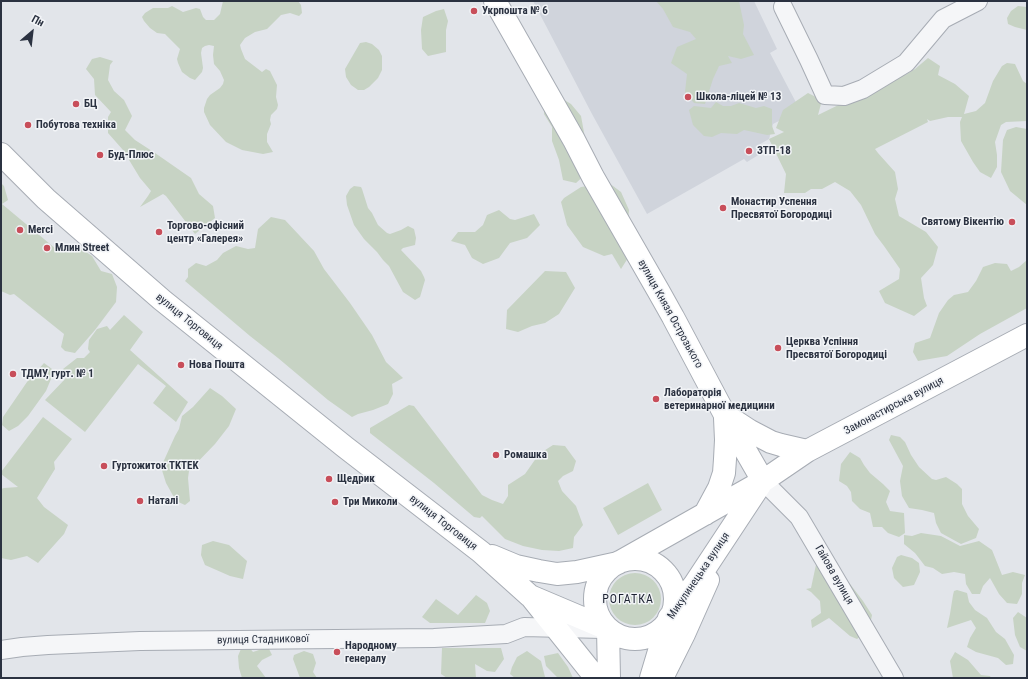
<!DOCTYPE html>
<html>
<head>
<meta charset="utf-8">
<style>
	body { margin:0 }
	#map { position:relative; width:1028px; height:679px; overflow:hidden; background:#e2e5ea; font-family:"Roboto Condensed",sans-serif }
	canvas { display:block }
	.frame { position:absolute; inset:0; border:2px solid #2b3241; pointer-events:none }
	.north { position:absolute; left:12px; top:12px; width:40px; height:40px; -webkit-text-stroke:3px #f2f4f7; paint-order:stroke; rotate:28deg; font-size:11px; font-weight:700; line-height:16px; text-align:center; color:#2b3241 }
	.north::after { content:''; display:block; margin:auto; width:14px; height:18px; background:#2b3241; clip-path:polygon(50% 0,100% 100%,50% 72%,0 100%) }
</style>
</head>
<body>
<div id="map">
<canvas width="1028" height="679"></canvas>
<div class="frame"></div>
<div class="north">Пн</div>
</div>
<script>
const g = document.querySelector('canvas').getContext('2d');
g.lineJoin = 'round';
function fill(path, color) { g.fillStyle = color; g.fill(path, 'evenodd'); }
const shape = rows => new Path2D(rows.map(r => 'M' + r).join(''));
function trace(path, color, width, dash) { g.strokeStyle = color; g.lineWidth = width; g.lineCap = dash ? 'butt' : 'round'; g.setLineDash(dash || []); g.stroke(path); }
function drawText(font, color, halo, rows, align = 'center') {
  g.font = font + ' "Roboto Condensed",sans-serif'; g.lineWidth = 3; g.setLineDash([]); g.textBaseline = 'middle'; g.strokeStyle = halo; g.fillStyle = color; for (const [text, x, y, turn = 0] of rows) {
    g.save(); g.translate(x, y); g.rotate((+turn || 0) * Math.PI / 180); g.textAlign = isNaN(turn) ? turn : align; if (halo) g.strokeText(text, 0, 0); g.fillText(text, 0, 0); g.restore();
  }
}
const built = shape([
	[533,1,754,1,777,49,770,53,800,110,773,124,769,139,755,147,760,154,747,162,744,159,647,214,592,114]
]);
const green = shape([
	[223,1,298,1,301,5,302,13,299,16,290,13,281,15,267,29,255,32,245,38,240,45,241,49,245,59,262,72,266,69,270,71,277,85,276,97,278,105,277,109,271,115,270,120,271,124,267,134,267,142,273,152,263,154,242,150,226,142,210,125,204,112,204,108,207,99,210,95,220,88,223,84,224,80,220,71,214,64,213,55,214,46,209,45,205,46,202,48,201,53,203,68,202,72,195,80,190,78,182,72,178,63,177,59,180,49,165,34,157,33,150,28,144,21,142,17,145,13,153,8,168,8,172,6,183,12,196,8,200,9,203,17,206,20,214,20,220,14],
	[656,1,739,1,744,25,743,34,754,55,741,59,728,56,732,63,719,66,713,79,705,104,694,103,685,92,687,74,671,63,677,47,696,39,690,32,673,27,663,9],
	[1018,6,1027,7,1027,30,1015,27,1008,24,1007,18,1011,11],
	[444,9,448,21,446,30,446,52,428,56,422,49,421,30,423,17,436,11],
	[366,42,372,44,379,50,382,56,382,70,378,78,369,87,364,90,358,90,351,85,346,77,345,69,360,43],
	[100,57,113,61,110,65,108,80,114,91,124,100,132,116,125,130,135,140,155,153,191,178,199,194,213,206,215,218,195,234,166,196,163,194,140,207,148,196,151,191,140,178,123,150,108,133,108,117,111,112,95,95,94,79,86,69,92,59],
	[928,58,940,66,938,75,955,84,969,96,964,114,976,111,985,103,993,81,1002,66,1007,63,1015,64,1023,81,1027,84,1027,121,1006,122,1001,125,995,142,997,155,997,167,991,178,980,172,973,162,961,141,960,122,962,117,948,117,930,121,927,119,928,122,875,149,878,153,895,172,898,189,895,199,899,216,926,232,938,247,933,265,921,278,924,298,927,306,914,316,885,303,879,291,899,279,900,269,884,246,875,234,861,205,850,191,835,182,822,189,811,189,805,193,784,193,786,174,769,139,784,132,776,128,783,110,808,93,822,100,818,115,904,73,905,75,915,69],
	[556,95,571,104,581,116,585,138,588,172,576,183,563,180,559,160,552,141,552,127,544,114,545,98],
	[716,102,723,106,731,106,739,103,756,108,764,106,772,109,772,126,775,134,767,135,744,130,737,134,721,133,712,137,704,136,693,125,689,110,694,106,711,108],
	[1016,127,1027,129,1027,205,1010,191,1001,172,1003,140,1007,130],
	[1,183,4,186,8,200,2,204,56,249,67,246,77,246,92,256,101,271,112,274,117,287,116,302,95,330,75,353,65,351,61,347,64,334,14,294,10,295,1,291],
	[609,183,621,192,629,210,627,232,628,258,621,269,612,254,604,256,583,247,567,225,561,202,564,198,581,187],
	[354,186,361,187,362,189,368,208,372,213,378,225,387,233,390,234,401,230,408,226,414,229,416,238,415,245,403,248,401,250,421,271,424,277,425,280,420,297,415,300,403,292,389,266,383,260,377,252,364,239,354,225,347,205,346,196,350,189],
	[499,210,510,219,515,220,534,214,540,225,527,238,510,243,499,258,483,264,472,258,465,245,451,241,458,232,475,232,483,225,487,215],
	[271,217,285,220,314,251,324,269,350,303,372,335,386,362,403,378,392,384,393,394,388,404,373,410,358,414,352,417,328,400,278,358,250,336,185,281,188,277,188,269,196,263,206,266,217,260,223,253,236,246,248,249,255,248,258,229],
	[1027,260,1027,308,980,334,947,356,918,361,913,352,915,343,930,338,939,313,948,300,954,295,968,292,976,281,983,267,995,263,1007,264,1011,271,1019,267],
	[545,271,566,272,575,288,559,314,545,323,532,326,518,332,506,329,507,310],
	[124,315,143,332,130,350,188,402,176,422,153,403,166,386,138,364,85,432,45,400,66,378,63,369,77,358,84,358,90,352,88,349,89,340,97,329,107,326,110,330],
	[44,363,52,369,51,379,46,391,28,416,18,426,9,431,2,425,3,417,27,382],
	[210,388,222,396,236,409,229,426,215,444,189,471,188,478,190,501,185,505,176,501,166,483,161,467,175,436,179,429,182,416,193,407],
	[409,405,414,406,482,495,492,500,503,504,508,496,508,485,525,474,539,454,553,445,565,446,576,461,573,471,563,476,558,481,562,491,576,506,583,525,574,537,573,548,559,551,542,550,523,546,505,539,482,516,480,518,474,517,434,483,370,433,370,428],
	[43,417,72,439,54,462,55,469,37,498,44,507,68,525,64,534,38,563,27,556,11,560,1,558,1,489,4,488,18,487,1,474,1,472],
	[891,435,900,437,905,442,911,455,919,467,932,479,936,480,946,477,957,484,962,489,962,504,968,516,979,529,976,538,961,544,941,533,936,523,934,513,922,510,909,508,902,496,900,481,903,466,889,440],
	[850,452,860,458,864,465,870,473,883,484,890,491,886,502,890,511,904,513,905,533,899,537,888,533,882,527,873,527,870,513,860,509,852,501,851,492,847,486,839,481,841,464],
	[648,483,662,510,618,535,603,508],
	[921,533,941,536,960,546,979,541,992,550,1002,575,1013,572,1025,575,1022,583,1022,594,1017,604,1007,603,999,594,990,578,983,586,980,594,972,594,966,584,965,574,954,572,942,574,933,568,925,566,915,553,904,544,904,535,912,536],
	[213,541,229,545,247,561,243,579,230,576,205,565,201,555,202,545],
	[901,555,912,558,919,563,920,572,914,585,903,587,894,578,892,568,897,557],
	[817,560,847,580,863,601,872,615,869,630,857,639,850,636,829,618,812,628,811,620,821,613,820,601,811,592,806,589,811,588],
	'609 599a26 26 0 1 1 52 0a26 26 0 1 1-52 0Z',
	[957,590,967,593,969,602,975,610,987,618,996,632,1005,639,1014,655,1013,664,1006,665,998,658,976,652,967,647,970,638,976,628,971,620,947,628,950,614,953,595,954,591],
	[476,595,487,603,490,611,485,623,430,623,422,617,436,599,458,615],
	[1018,612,1027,618,1027,651,1020,647,1015,635,1013,618],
	[243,644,247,645,253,652,268,647,272,655,262,660,257,666,266,678,242,678,239,668,238,656],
	[442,648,501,648,504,659,495,672,487,671,475,664,476,678,447,678,441,674],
	[304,651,313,654,316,663,313,672,317,678,300,678,293,659,294,655],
	[527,651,541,661,545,677,546,678,515,678,510,674,512,667,517,657],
	[955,652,968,660,981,675,990,676,991,678,953,678,950,661],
	[558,653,568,667,573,678,558,678,546,666,544,656]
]);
const street = shape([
	[783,7,809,60,825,95,844,96,863,89,906,63,943,19,978,1],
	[763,481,799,517,894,678],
	[1,650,22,647,48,645,140,641,434,638,506,634,524,627,602,629]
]);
const secondary = shape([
	[495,1,574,140,593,177,659,292,673,317,725,415,763,481],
	[1,154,46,199,162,300,345,447,481,552,530,596,608,629],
	[727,416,750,431,771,442,781,445,807,451],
	[705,514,719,488,724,473,725,459,726,440,725,418],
	[492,556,516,566,539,571,557,574,577,572,618,563,763,481,807,451,1027,335],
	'595 599a40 40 0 1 1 80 0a40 40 0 1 1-80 0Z',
	[532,598,596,678],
	[608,629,609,678],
	[651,678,669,618,694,585,760,485],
	[662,678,684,634,708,580]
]);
const markers = [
	[474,11,4,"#c84e5a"],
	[688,97,4,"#c84e5a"],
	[76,104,4,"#c84e5a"],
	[28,125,4,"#c84e5a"],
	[749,151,4,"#c84e5a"],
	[100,155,4,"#c84e5a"],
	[723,208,4,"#c84e5a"],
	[1012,222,4,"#c84e5a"],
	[20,230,4,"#c84e5a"],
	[159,232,4,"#c84e5a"],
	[47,248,4,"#c84e5a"],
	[778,348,4,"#c84e5a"],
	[181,365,4,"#c84e5a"],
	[13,374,4,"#c84e5a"],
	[656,399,4,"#c84e5a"],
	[496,455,4,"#c84e5a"],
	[104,466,4,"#c84e5a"],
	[329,479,4,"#c84e5a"],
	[140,501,4,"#c84e5a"],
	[335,502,4,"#c84e5a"],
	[337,652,4,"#c84e5a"]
];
const poiNames = [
	["Укрпошта № 6",482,11],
	["Школа-ліцей № 13",696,97],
	["БЦ",84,104],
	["Побутова техніка",36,125],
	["ЗТП-18",757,151],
	["Буд-Плюс",108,155],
	["Монастир Успення",731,202],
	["Пресвятої Богородиці",731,215],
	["Святому Вікентію",1004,222,"right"],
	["Торгово-офісний",167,226],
	["центр «Галерея»",167,239],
	["Merci",28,230],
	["Млин Street",55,248],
	["Церква Успіння",786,342],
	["Пресвятої Богородиці",786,355],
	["Нова Пошта",189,365],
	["ТДМУ, гурт. № 1",21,374],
	["Лабораторія",664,393],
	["ветеринарної медицини",664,406],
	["Ромашка",504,455],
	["Гуртожиток TKTEK",112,466],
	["Щедрик",337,479],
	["Наталі",148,501],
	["Три Миколи",343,502],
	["Народному",345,646],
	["генералу",345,659]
];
const streetNames = [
	["вулиця Князя Острозького",670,314,61],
	["вулиця Торговиця",189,322,39],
	["Замонастирська вулиця",894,406,-28],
	["вулиця Торговиця",443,523,38],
	["Гайова вулиця",834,575,60],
	["Микулинецька вулиця",699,576,-56],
	["вулиця Стадникової",263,640,-1]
];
const neighbourhoodNames = [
	["РОГАТКА",628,600]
];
fill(built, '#d0d4dc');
fill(green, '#c7d3c4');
trace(street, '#a7acb4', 20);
trace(secondary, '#a7acb4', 24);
trace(street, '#f5f6f8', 18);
trace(secondary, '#fff', 22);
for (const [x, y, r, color] of markers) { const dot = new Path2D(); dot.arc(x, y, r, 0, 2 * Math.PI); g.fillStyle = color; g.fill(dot); trace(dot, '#f2f4f7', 1.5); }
drawText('bold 11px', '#2b3241', '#f2f4f7', poiNames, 'left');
drawText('11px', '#2b3241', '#f2f4f7', streetNames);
g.letterSpacing = '1px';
drawText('12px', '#1d2332', '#f2f4f7', neighbourhoodNames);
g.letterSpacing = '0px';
</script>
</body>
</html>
